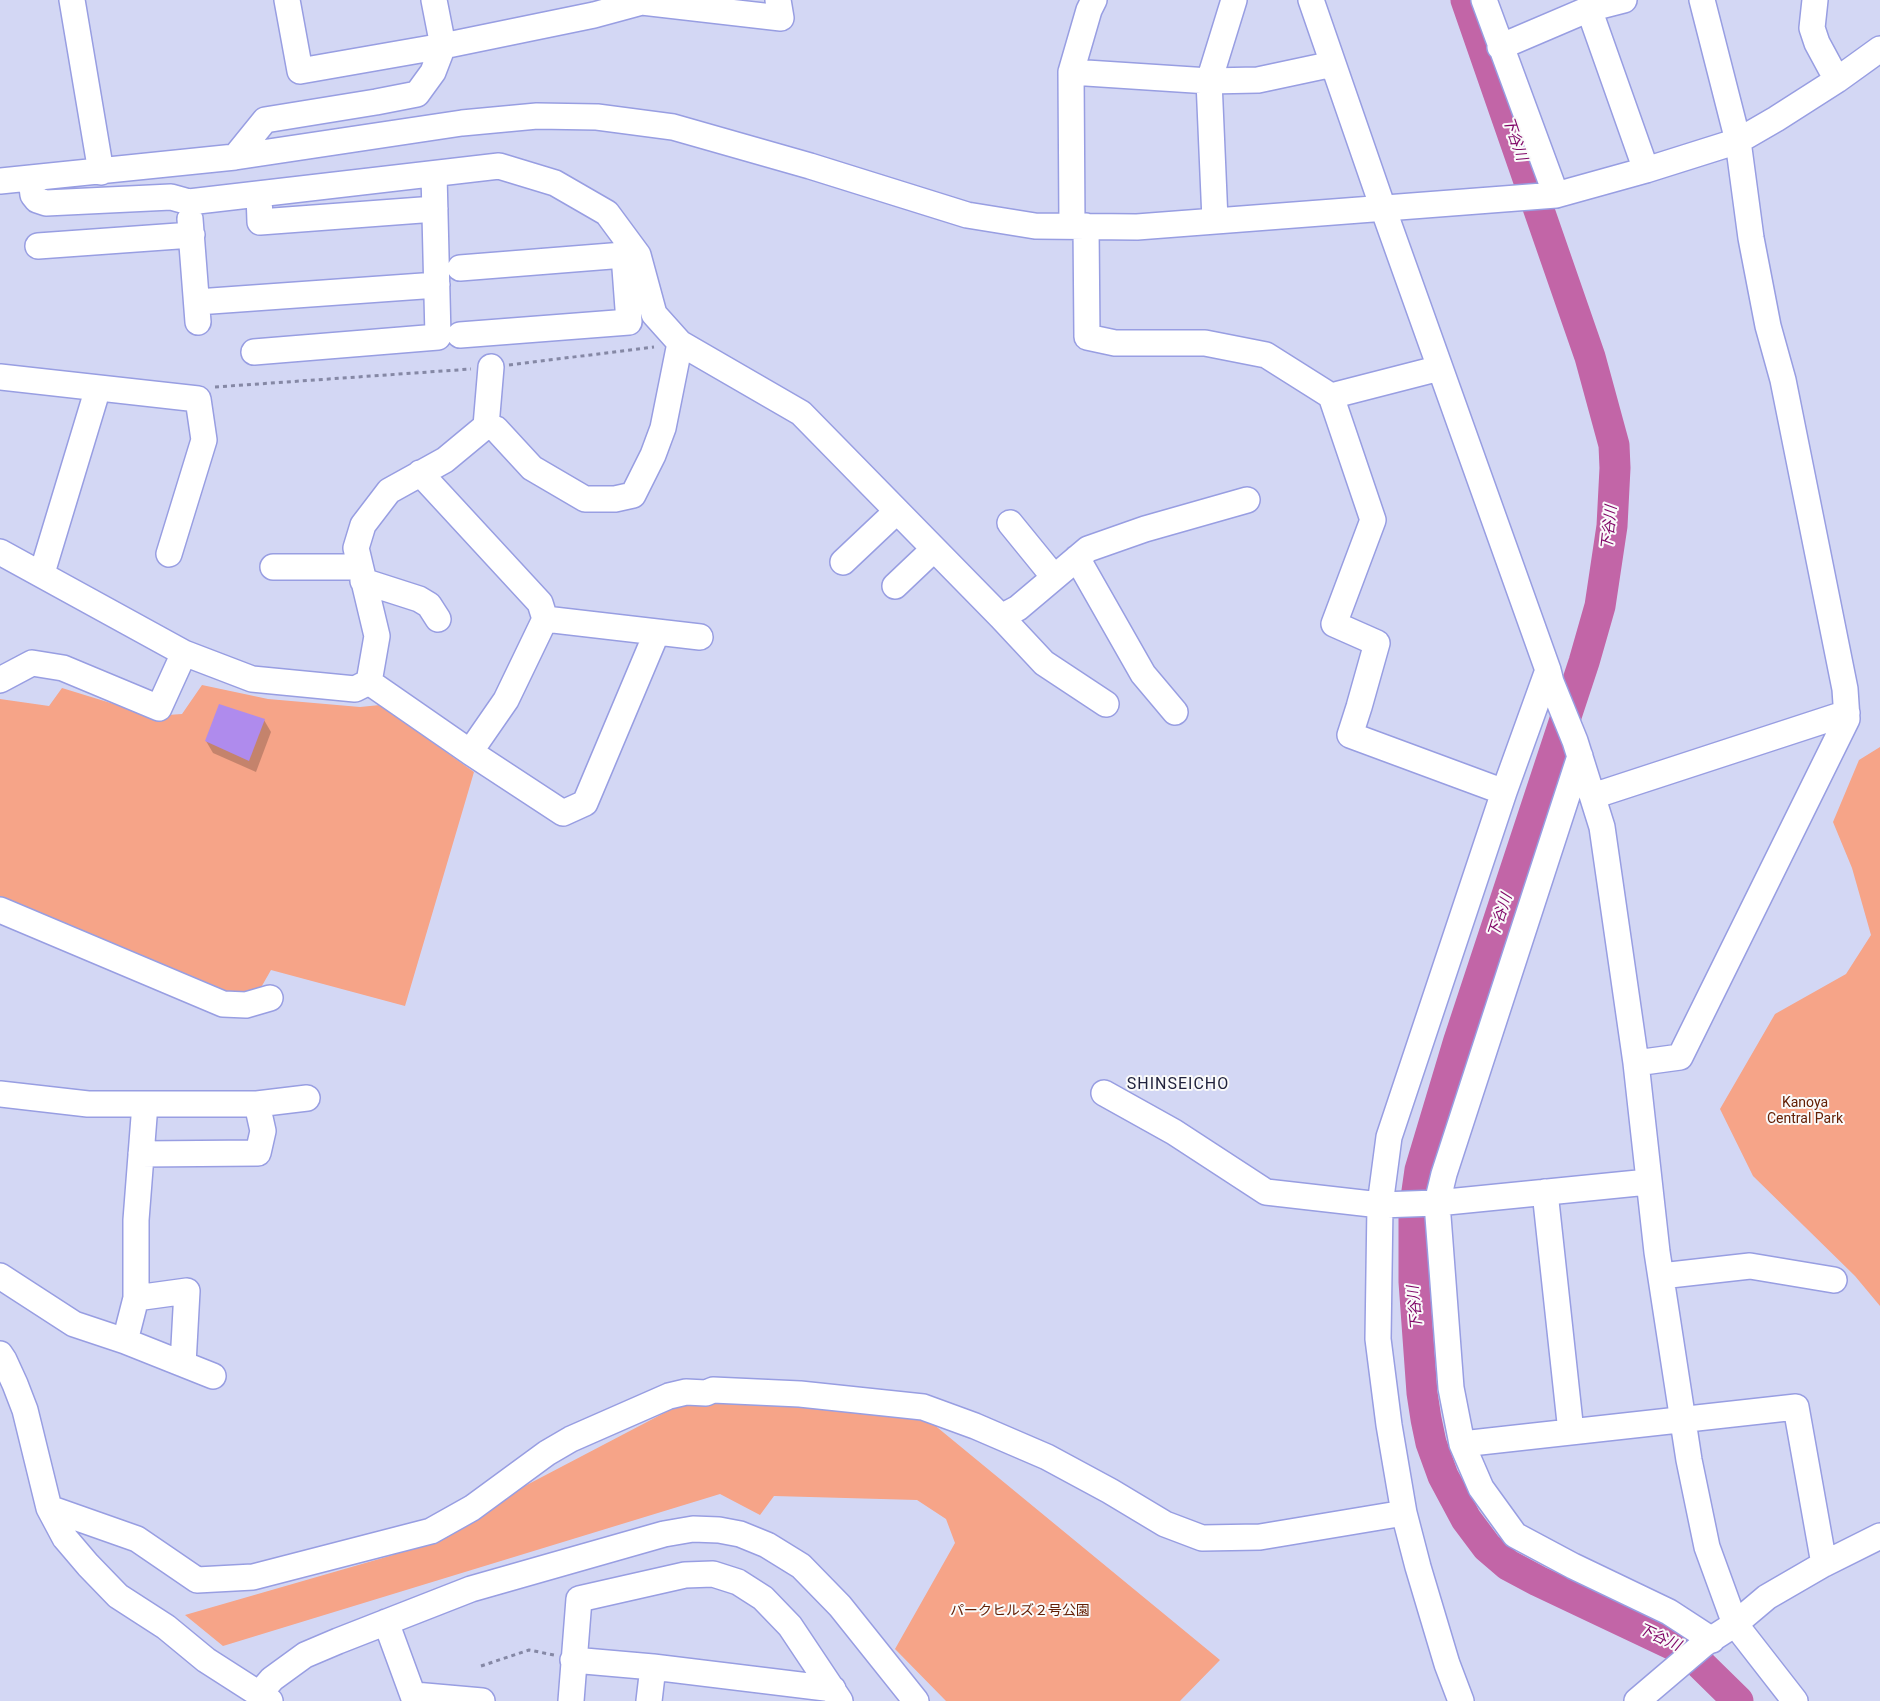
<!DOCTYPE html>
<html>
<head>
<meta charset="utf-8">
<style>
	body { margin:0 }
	canvas { display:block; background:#d3d7f4 }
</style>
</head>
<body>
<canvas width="1880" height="1701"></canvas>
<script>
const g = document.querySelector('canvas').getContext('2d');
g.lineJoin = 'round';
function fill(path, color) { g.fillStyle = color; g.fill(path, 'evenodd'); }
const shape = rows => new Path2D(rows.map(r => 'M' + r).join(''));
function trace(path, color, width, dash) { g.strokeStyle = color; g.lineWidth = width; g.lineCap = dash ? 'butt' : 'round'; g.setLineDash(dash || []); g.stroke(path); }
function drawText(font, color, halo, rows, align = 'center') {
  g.font = font + ' Roboto,"Noto Sans JP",sans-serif'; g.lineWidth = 4; g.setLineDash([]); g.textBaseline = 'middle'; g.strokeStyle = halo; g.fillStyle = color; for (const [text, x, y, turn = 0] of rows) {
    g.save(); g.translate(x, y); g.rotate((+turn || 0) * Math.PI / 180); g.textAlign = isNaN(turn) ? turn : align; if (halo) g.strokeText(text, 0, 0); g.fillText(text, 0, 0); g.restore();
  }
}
const green = shape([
	[202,685,268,699,360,707,380,705,474,772,405,1006,271,970,255,998,228,1001,0,896,0,699,49,706,62,688,153,716,182,714],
	[1880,747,1880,1306,1855,1276,1753,1176,1720,1109,1775,1014,1846,974,1871,935,1852,868,1833,822,1859,760],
	[687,1401,921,1414,1220,1660,1180,1701,946,1701,895,1649,955,1543,946,1519,917,1500,774,1496,760,1515,720,1494,223,1646,185,1615,393,1555]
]);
const shadow = shape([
	[264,720,271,732,256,772,213,753,206,741]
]);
const river = shape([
	[1466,0,1590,357,1614,445,1615,468,1612,526,1600,606,1584,662,1459,1040,1420,1170,1414,1212,1414,1282,1422,1393,1426,1419,1431,1443,1443,1476,1466,1519,1487,1547,1508,1565,1538,1581,1688,1652,1738,1701]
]);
const building = shape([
	[219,704,265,719,249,761,205,741]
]);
const path = shape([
	[509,365,654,347],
	[215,387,471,369],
	[481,1666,529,1650,554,1655]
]);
const minor = shape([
	[72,0,101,172],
	[287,0,300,71,443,46,594,15,642,2,781,18,778,0],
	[1311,0,1383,208,1548,670,1551,682,1575,741,1602,827,1636,1063,1657,1252,1689,1460,1707,1547,1735,1624,1795,1701],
	[1484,0,1556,195],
	[1815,0,1812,28,1817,43,1837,80],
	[1589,9,1646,170],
	[1500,47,1589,9,1624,0],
	[1071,72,1209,81,1258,80,1333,64],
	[235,157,265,120,376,102,417,94,433,72,443,46,434,0],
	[31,179,33,195,37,200,46,203,171,197,189,202,499,166,555,183,607,213,638,255,654,314,680,343,801,413,1001,617,1018,608,1088,549,1145,529,1247,500],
	[0,181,235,157,462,123,537,116,597,117,673,127,810,166,967,215,1035,226,1137,227,1556,195,1646,170,1738,141,1776,119,1837,80,1880,49],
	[259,194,260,222,435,209],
	[190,219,198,322],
	[1215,220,1209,81,1234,0],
	[1072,226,1071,72,1089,10,1094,0],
	[1086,226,1087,337,1115,343,1205,343,1266,355,1331,396,1440,368],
	[38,246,192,235],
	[460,268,624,255,633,249],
	[197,302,437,285],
	[460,335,629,322,624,255],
	[254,352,438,337,434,174],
	[491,367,486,426,445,460,389,491,363,525,356,548,377,636,369,682,470,752,563,813,585,803,657,632],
	[0,377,198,399,204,440,169,554],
	[1331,396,1373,520,1334,624,1377,643,1359,707,1350,735,1504,792],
	[486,426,496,429,532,468,585,499,615,499,633,495,653,455,663,428,680,343],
	[420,473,540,603,545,619,506,700,470,752],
	[1010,523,1054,577],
	[0,552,184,653],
	[1077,558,1143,674,1175,712],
	[843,562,897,511],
	[273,567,360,567],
	[42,573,98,388],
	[363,581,419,599,429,605,438,619],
	[895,586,934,549],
	[1001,617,1044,663,1106,704],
	[545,619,700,637],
	[0,680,32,663,63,668,159,708,184,653,252,679,355,689,369,682],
	[1580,756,1444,1174,1437,1203,1451,1388,1462,1444,1481,1488,1515,1535,1573,1566,1669,1612,1712,1640],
	[1593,796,1847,713],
	[0,910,223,1004,246,1005,270,998],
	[1636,1063,1680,1057,1847,719,1845,689,1783,380,1768,326,1751,238,1738,141,1702,0],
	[1104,1093,1174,1132,1266,1192,1380,1205,1437,1203,1648,1182],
	[0,1094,88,1104,257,1104,307,1098],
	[145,1104,136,1220,136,1298,125,1341,213,1376],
	[141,1154,258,1153,263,1131,257,1104],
	[1545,1192,1571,1432],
	[0,1276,74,1324,125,1341],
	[1661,1276,1750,1266,1834,1280],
	[136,1298,187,1291,183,1364],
	[0,1354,4,1360,15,1384,25,1410,49,1508,65,1538,88,1565,118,1596,166,1627,206,1660,270,1701],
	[1462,1444,1796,1407,1824,1564],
	[49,1508,137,1539,197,1580,253,1577,431,1531,472,1508,547,1453,571,1439,669,1396,686,1392,706,1393,713,1390,800,1394,923,1407,975,1426,1047,1457,1110,1491,1165,1524,1202,1538,1260,1537,1404,1513],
	[386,1622,415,1701],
	[573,1660,653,1667,833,1689],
	[259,1694,272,1679,305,1655,338,1641,471,1589,664,1534,693,1529,719,1530,740,1534,767,1545,801,1566,840,1606,916,1701],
	[414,1695,482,1701],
	[571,1701,579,1599,685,1575,713,1574,738,1582,763,1598,790,1626,840,1701],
	[649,1701,653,1667],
	[1461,1701,1447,1664,1418,1567,1404,1513,1389,1425,1378,1339,1380,1205,1389,1137,1504,792,1548,670],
	[1637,1701,1704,1644,1735,1624,1767,1597,1824,1564,1880,1536]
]);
const parkNames = [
	["Kanoya",1805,1103],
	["Central Park",1805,1119],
	["パークヒルズ２号公園",1020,1611]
];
const waterNames = [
	["下谷川",1514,139,71],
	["下谷川",1610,528,-84],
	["下谷川",1501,916,-72],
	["下谷川",1416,1308,-95],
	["下谷川",1659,1638,25]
];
const quarterNames = [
	["SHINSEICHO",1178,1085]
];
fill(green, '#f6a488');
fill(shadow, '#0003');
trace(river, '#c265a7', 31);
fill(building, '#af8bed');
trace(minor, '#989ee2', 28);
trace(path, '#8588a5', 3, [4, 4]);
trace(minor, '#fff', 25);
drawText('14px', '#642005', '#fafafa', parkNames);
drawText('italic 15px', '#7f0466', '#fafafa', waterNames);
g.letterSpacing = '1px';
drawText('16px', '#20223d', '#fafafa', quarterNames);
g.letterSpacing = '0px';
</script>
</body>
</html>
